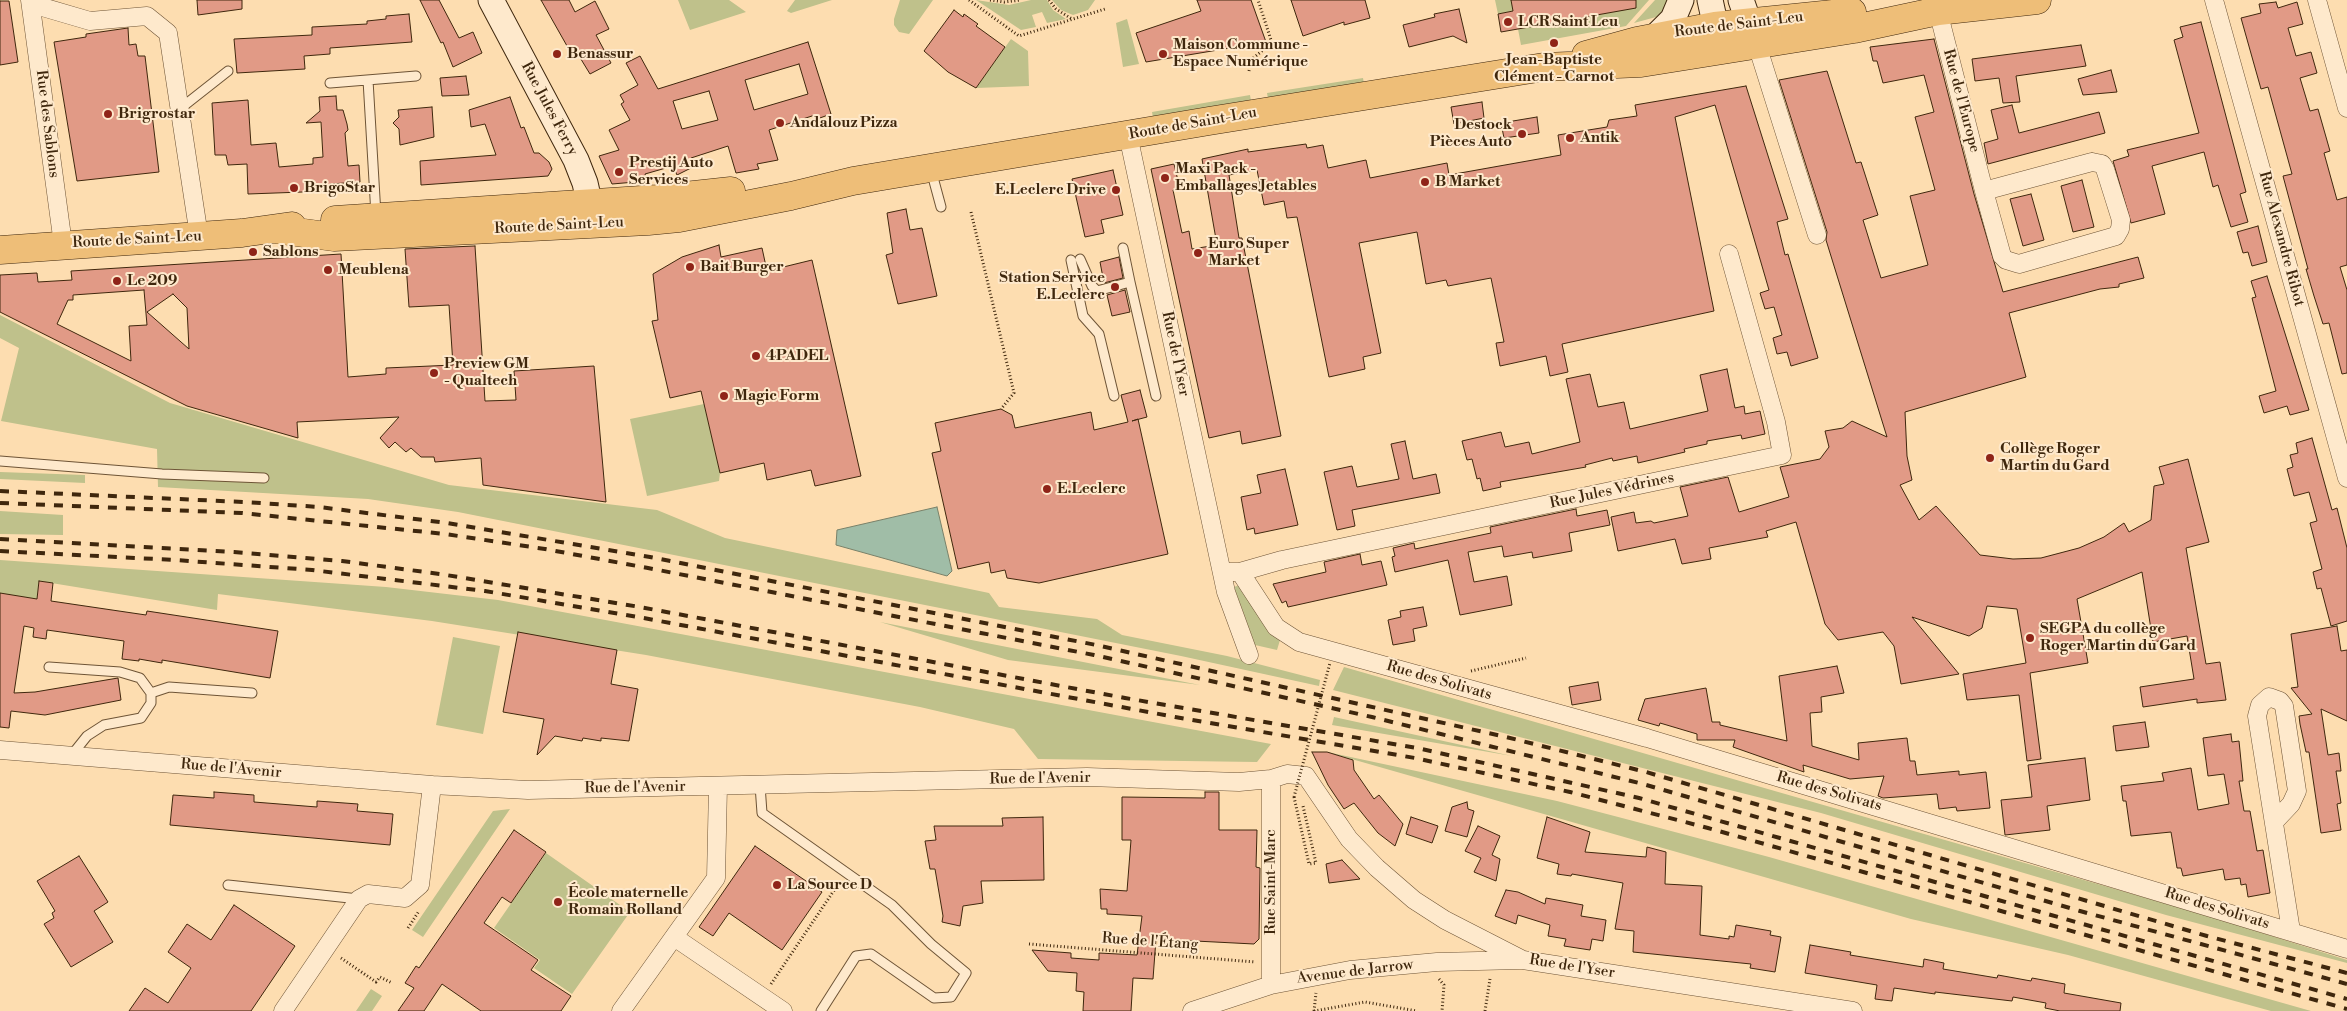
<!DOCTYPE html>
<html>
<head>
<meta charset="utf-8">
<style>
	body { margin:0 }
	canvas { display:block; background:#fdddb0 }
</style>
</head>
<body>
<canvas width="2347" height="1011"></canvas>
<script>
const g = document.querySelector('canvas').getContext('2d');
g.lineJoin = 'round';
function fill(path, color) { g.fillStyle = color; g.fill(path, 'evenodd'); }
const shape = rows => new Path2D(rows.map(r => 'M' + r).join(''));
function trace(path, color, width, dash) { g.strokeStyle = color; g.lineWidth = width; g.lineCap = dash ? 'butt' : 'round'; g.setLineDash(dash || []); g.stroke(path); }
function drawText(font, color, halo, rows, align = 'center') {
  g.font = font + ' "Libre Bodoni",serif'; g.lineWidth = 4; g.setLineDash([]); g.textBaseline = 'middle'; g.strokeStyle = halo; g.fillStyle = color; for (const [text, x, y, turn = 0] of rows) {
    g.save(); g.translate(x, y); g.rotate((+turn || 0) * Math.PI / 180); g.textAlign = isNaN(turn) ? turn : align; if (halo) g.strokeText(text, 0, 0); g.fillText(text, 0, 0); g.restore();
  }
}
const green = shape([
	[678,0,729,0,746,12,690,30],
	[795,0,832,0,791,13,787,11],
	[900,0,933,0,909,34,899,32,894,25,894,19],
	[976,0,1009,5,1031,0,1047,0,1053,10,1066,19,1047,23,1042,12,1032,15,1036,27,1021,30],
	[1052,0,1095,0,1088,10,1073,15,1061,10],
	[1495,0,1511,0,1513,11,1498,14],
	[1614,0,1649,0,1626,26,1521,45,1518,29,1614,12],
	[1655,0,1668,0,1665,10,1656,17,1634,23],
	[1127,19,1139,64,1123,67,1116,23],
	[1011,39,1028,51,1029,86,976,88],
	[1363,78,1364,84,1268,99,1267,93],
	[1250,95,1251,101,1153,118,1152,112],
	[0,315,170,403,449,485,657,510,725,538,989,593,999,607,1097,619,1122,635,1227,656,1320,680,1319,686,1181,656,458,512,368,499,158,487,157,449,1,421,19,348,0,338],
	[704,404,720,473,719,481,647,496,630,419],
	[0,472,85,475,85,483,0,479],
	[0,511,63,515,63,535,0,534],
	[0,560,386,587,498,600,1271,744,1257,762,1038,759,1014,729,920,707,646,655,432,621,218,594,217,610,39,581,37,599,0,594],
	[1246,583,1280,640,1277,650,1255,645,1234,587],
	[880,622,1200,685,1008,660],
	[453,637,500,646,483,734,436,725],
	[1344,667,2209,916,2347,960,2347,963,2166,915,1821,813,1333,690],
	[1334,717,1512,756,1332,725],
	[1327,752,1557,801,1622,818,1769,857,2311,1011,2271,1011,2068,955,1911,919],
	[510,809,423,937,412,930,493,811],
	[546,853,630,912,572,994,534,968,540,960,494,928],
	[371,989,382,996,372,1011,356,1011]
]);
const water = shape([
	[937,507,952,571,947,576,836,545,837,530,937,507]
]);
const building = shape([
	[197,0,242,0,242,9,198,15,197,0],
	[420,0,439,0,459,38,473,32,482,53,453,67,443,42,441,43,420,0],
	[541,0,569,0,575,12,595,1,609,29,596,35,611,63,590,74,576,51,571,53,541,0],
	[1197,0,1251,0,1266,42,1146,62,1136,33,1201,11,1197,0],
	[1291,0,1365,0,1370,18,1344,25,1344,22,1303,36,1291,0],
	[1511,0,1636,0,1636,8,1501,32,1498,14,1513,11,1511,0],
	[0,1,9,1,18,62,0,65,0,1],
	[2276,2,2278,8,2297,2,2303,24,2288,28,2296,56,2311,52,2317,73,2300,78,2310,111,2318,109,2330,151,2324,153,2337,200,2347,197,2347,265,2340,267,2347,290,2347,373,2342,374,2329,323,2323,324,2314,296,2306,269,2308,269,2283,176,2292,174,2268,87,2261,89,2241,18,2261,13,2259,4,2276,2],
	[1459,9,1467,43,1453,36,1409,47,1403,25,1435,17,1434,14,1459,9],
	[954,10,963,17,964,14,978,24,976,26,1005,47,976,88,948,72,924,51,954,10],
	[409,14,412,42,330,48,330,54,304,56,305,69,237,73,234,39,312,35,312,27,367,24,367,21,386,19,386,16,409,14],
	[2201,22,2246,192,2240,194,2248,222,2231,227,2218,185,2213,187,2204,152,2152,166,2165,214,2131,223,2113,161,2129,156,2127,150,2199,133,2174,40,2183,37,2180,27,2201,22],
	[128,28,129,45,136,44,138,56,145,56,159,172,77,181,54,42,86,37,86,34,128,28],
	[1934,39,1974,194,2003,292,2138,257,2144,278,2119,284,2119,287,2100,289,2009,313,2026,377,1905,412,1907,456,1912,480,1900,485,1919,520,1936,506,1980,555,2013,559,2041,558,2079,548,2104,537,2124,523,2129,532,2151,520,2154,486,2164,484,2159,467,2188,459,2209,542,2186,548,2206,664,2220,662,2226,700,2197,703,2197,699,2143,707,2140,687,2194,679,2187,636,2153,642,2142,572,2077,599,2088,663,2030,673,2041,759,2027,761,2019,695,1967,700,1963,674,2026,663,2017,609,1987,606,1982,628,1969,636,1912,617,1959,674,1901,684,1894,646,1883,632,1838,640,1825,624,1796,522,1766,531,1768,537,1709,548,1711,559,1682,564,1675,539,1618,551,1611,517,1634,512,1636,523,1651,521,1654,523,1688,516,1680,487,1728,477,1739,512,1789,497,1780,467,1820,459,1829,447,1825,431,1843,428,1852,421,1887,437,1826,240,1827,232,1779,80,1827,71,1856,163,1861,162,1878,215,1863,220,1881,278,1928,265,1910,196,1935,190,1915,117,1934,112,1924,75,1883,83,1877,61,1873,61,1870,47,1934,39],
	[808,42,831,114,817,119,815,115,769,130,778,160,757,164,759,169,736,173,728,146,691,158,695,166,677,175,673,166,645,174,647,181,612,184,599,156,619,150,609,130,630,120,621,104,624,102,620,95,638,85,626,63,640,56,658,89,808,42],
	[799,64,808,94,754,110,745,80,799,64],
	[709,91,718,120,682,129,673,101,709,91],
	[2081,45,2086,66,2016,76,2020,102,2003,103,1999,78,1975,81,1972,59,2081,45],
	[2111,70,2117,92,2083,95,2078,79,2111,70],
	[466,76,469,95,442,96,440,78,466,76],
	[1746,86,1788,219,1777,222,1785,255,1788,254,1818,358,1791,366,1787,352,1777,354,1773,338,1782,335,1774,307,1765,309,1760,293,1769,290,1715,105,1675,117,1714,311,1562,344,1568,372,1550,376,1546,356,1500,366,1496,343,1504,342,1491,278,1448,286,1446,280,1426,284,1417,232,1359,243,1381,353,1363,357,1365,369,1329,377,1297,217,1287,218,1284,201,1264,205,1257,170,1229,175,1239,238,1242,238,1281,436,1242,444,1240,431,1209,438,1151,169,1174,164,1180,189,1173,190,1182,233,1189,231,1192,249,1217,245,1202,159,1248,149,1248,152,1306,144,1307,148,1323,145,1328,168,1366,160,1370,178,1447,163,1449,175,1561,155,1558,135,1607,127,1609,120,1637,116,1635,105,1746,86],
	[336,96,337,110,343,110,347,124,348,130,345,133,348,166,359,165,360,182,330,184,330,191,248,194,247,164,228,165,226,155,215,155,212,103,248,100,251,145,276,143,279,167,313,164,313,158,323,157,321,122,306,123,320,111,319,97,336,96],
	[510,97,521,128,524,127,534,153,539,153,549,162,552,169,548,176,421,185,420,161,496,155,485,124,471,127,469,110,510,97],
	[1482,102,1484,118,1454,124,1451,107,1482,102],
	[2012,105,2019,133,2099,112,2105,133,1988,164,1984,143,1998,139,1991,110,2012,105],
	[432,107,434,137,400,145,399,129,393,123,399,117,398,110,432,107],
	[1537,117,1539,133,1504,138,1501,123,1537,117],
	[1113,170,1123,215,1101,220,1104,233,1085,237,1072,179,1113,170],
	[2082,180,2094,227,2073,232,2061,186,2082,180],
	[2031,194,2044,240,2023,246,2010,199,2031,194],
	[906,209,910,230,922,228,937,296,898,304,886,255,893,253,887,213,906,209],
	[2258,226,2267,262,2252,266,2248,252,2243,253,2237,232,2258,226],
	[719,245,721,257,762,248,767,271,812,260,861,476,815,486,811,470,767,480,764,463,720,473,701,391,670,398,652,321,658,320,653,274,682,257,719,245],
	[475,246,485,401,516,400,514,371,594,366,606,502,483,485,481,458,435,462,434,457,421,457,411,448,406,452,395,442,389,448,380,438,399,417,297,422,298,438,187,406,0,312,0,275,37,273,38,282,72,280,71,271,341,254,348,377,386,374,386,368,453,365,449,305,409,307,405,249,475,246],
	[144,290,147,325,129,326,131,361,57,324,68,300,73,300,73,295,144,290],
	[173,294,187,308,189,349,147,312,173,294],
	[1119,257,1123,278,1104,283,1100,262,1119,257],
	[2267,276,2309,410,2290,415,2287,406,2264,413,2259,396,2276,391,2252,298,2256,297,2251,281,2267,276],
	[1125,290,1130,312,1112,316,1107,295,1125,290],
	[1727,369,1735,408,1744,406,1745,414,1760,411,1765,434,1742,439,1741,435,1707,441,1707,444,1684,449,1685,452,1638,463,1637,456,1613,461,1612,458,1585,465,1586,467,1500,482,1501,487,1483,491,1480,478,1477,479,1472,459,1467,460,1462,441,1501,432,1505,447,1529,442,1532,454,1580,442,1566,379,1590,374,1598,407,1624,402,1630,429,1708,411,1700,375,1727,369],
	[1140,390,1147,417,1132,421,1138,419,1168,554,1039,583,1007,578,1005,570,991,573,989,562,958,569,932,453,941,451,935,423,1001,409,1012,415,1015,428,1091,412,1094,430,1128,422,1121,395,1140,390],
	[2312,438,2332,510,2337,508,2347,548,2347,621,2331,626,2321,588,2317,589,2313,572,2322,569,2310,523,2317,521,2309,492,2294,496,2287,469,2293,467,2290,455,2298,453,2296,443,2312,438],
	[1405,441,1413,479,1436,474,1440,493,1352,510,1355,526,1337,530,1324,472,1352,466,1357,487,1399,479,1391,444,1405,441],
	[1285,469,1298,525,1255,534,1254,528,1247,530,1241,497,1261,493,1257,475,1285,469],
	[1576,509,1577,516,1607,510,1610,525,1569,533,1572,551,1533,558,1532,552,1504,557,1502,546,1468,552,1474,582,1507,576,1512,605,1460,615,1448,560,1395,572,1392,557,1395,556,1393,548,1414,543,1415,549,1491,533,1490,527,1576,509],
	[1360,554,1362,565,1381,561,1387,585,1288,607,1286,601,1282,603,1273,584,1326,572,1324,562,1360,554],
	[39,581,53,583,51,601,146,615,147,611,278,631,270,678,162,660,162,663,139,659,139,661,122,659,124,641,47,630,46,639,33,637,34,628,24,626,14,693,35,692,118,678,121,700,45,715,11,711,9,728,0,727,0,593,37,599,39,581],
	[1423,607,1427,626,1413,629,1415,641,1393,645,1388,620,1401,617,1400,611,1423,607],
	[2337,626,2341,651,2347,650,2347,721,2321,709,2328,755,2339,753,2341,771,2336,771,2341,803,2337,804,2341,830,2321,833,2309,752,2306,752,2300,724,2299,716,2312,714,2291,688,2298,687,2291,634,2337,626],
	[518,632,617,650,611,684,638,689,629,741,601,738,601,741,583,738,582,741,555,736,537,755,544,719,503,712,518,632],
	[1837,666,1844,693,1821,697,1822,712,1810,713,1812,746,1859,760,1858,743,1907,738,1910,761,1915,761,1917,775,1959,771,1959,775,1986,772,1990,808,1957,811,1956,807,1939,809,1937,794,1883,798,1878,796,1884,776,1850,779,1803,765,1804,772,1733,747,1735,740,1697,740,1697,734,1660,723,1659,726,1638,720,1645,699,1706,688,1712,722,1720,722,1720,725,1787,741,1779,676,1837,666],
	[1598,682,1601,700,1572,705,1569,687,1598,682],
	[2145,722,2149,747,2116,751,2113,726,2145,722],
	[2231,734,2232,742,2239,741,2243,781,2239,781,2244,811,2250,811,2257,851,2263,850,2270,893,2248,897,2246,884,2241,885,2240,878,2225,880,2223,869,2183,876,2181,868,2177,868,2171,832,2131,836,2126,801,2123,801,2121,786,2164,781,2162,773,2191,768,2198,810,2229,804,2224,774,2208,776,2203,738,2231,734],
	[1312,752,1327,752,1353,760,1354,770,1374,799,1379,795,1403,824,1395,846,1378,833,1354,803,1344,809,1328,785,1312,752],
	[2085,758,2090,800,2047,806,2050,830,2005,835,2001,800,2032,797,2028,765,2085,758],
	[214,792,254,795,254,802,317,807,317,801,358,804,357,811,393,814,390,845,170,825,173,795,214,798,214,792],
	[1205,792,1219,792,1219,830,1257,830,1256,867,1260,868,1259,939,1254,944,1156,939,1153,979,1133,978,1131,1011,1083,1011,1084,992,1076,991,1077,973,1048,971,1032,950,1071,953,1071,958,1099,960,1099,953,1137,955,1142,916,1107,914,1107,909,1101,909,1100,889,1127,891,1131,840,1122,840,1122,797,1205,798,1205,792],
	[1467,802,1468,809,1474,811,1467,837,1445,831,1452,807,1467,802],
	[1043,817,1044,880,981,881,983,903,963,906,960,926,942,922,943,916,935,869,930,869,925,841,936,840,934,826,1003,826,1002,818,1043,817],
	[1411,817,1438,826,1432,843,1406,834,1411,817],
	[1547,817,1590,832,1585,852,1646,857,1647,847,1666,852,1665,884,1702,886,1700,935,1729,939,1729,936,1734,937,1736,925,1771,931,1770,935,1781,937,1775,972,1750,968,1751,964,1633,952,1634,931,1615,929,1623,883,1572,874,1571,876,1557,874,1559,864,1537,858,1547,817],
	[1478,826,1500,836,1492,855,1500,859,1496,881,1474,872,1481,858,1465,851,1478,826],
	[514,830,546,852,511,903,502,897,484,923,538,960,531,970,571,996,561,1011,481,1011,442,984,424,1011,398,1011,414,988,405,983,416,966,419,968,514,830],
	[755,846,822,892,782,950,729,913,713,936,699,927,755,846],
	[79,856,108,902,94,911,113,942,71,967,44,924,54,918,52,913,55,911,37,881,79,856],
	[1342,860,1360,879,1329,883,1326,864,1342,860],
	[1506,890,1518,892,1545,904,1546,898,1583,905,1581,916,1606,920,1603,941,1592,939,1590,950,1564,946,1566,939,1548,936,1550,925,1518,915,1516,924,1495,916,1506,890],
	[234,905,295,946,251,1011,129,1011,145,988,168,1003,191,968,168,952,187,924,211,940,234,905],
	[1810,945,1851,952,1850,955,1923,967,1924,959,1944,963,1943,969,1997,978,1998,975,2031,981,2032,978,2065,984,2064,993,2121,1003,2120,1011,2060,1011,2045,1008,2046,1003,2013,997,2012,1001,1935,992,1935,994,1894,988,1892,1001,1875,999,1877,985,1805,973,1810,945]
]);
const path = shape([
	[969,0,1019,36,1105,9],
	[990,0,1004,2,1021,0],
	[1049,0,1056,9,1072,19],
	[1249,71,1252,59,1272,43,1258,0],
	[971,212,1014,393,1001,409],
	[1471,671,1526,658],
	[1294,797,1309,864,1316,863,1303,806],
	[408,928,419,911],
	[1029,944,1255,962],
	[341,958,376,982,380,977,392,983],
	[1439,979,1444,985,1442,1011],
	[771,984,839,883],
	[1314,1011,1365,1002,1417,1011],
	[1314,1011,1316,993],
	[1485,1011,1490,979]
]);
const lane = shape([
	[368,80,376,215],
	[330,83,416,76],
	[181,108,228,71],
	[931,170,941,207],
	[1123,248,1130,282],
	[1080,259,1092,286,1097,291,1130,282,1156,396],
	[1071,260,1083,316,1099,334,1114,396],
	[0,461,162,474,264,478],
	[49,667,120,672,140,678,151,693,151,703,141,718,104,725,87,736,71,756],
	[151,693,169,687,252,693],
	[760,785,762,813,892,905,931,944,966,973,951,997,934,998,871,954,856,956,821,1011],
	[228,885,359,899]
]);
const street = shape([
	[30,0,63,244],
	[2214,0,2347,478],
	[2317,0,2347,108],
	[32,4,90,21,147,16,168,33,199,236],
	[1938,11,1984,191],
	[1757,45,1817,235],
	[1128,135,1226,592,1249,655],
	[2092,162,2102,164,2105,169,2121,220,2120,229,2116,236,2019,264,2006,260,2002,256,1984,191,2092,162],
	[1222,572,1240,572,1276,627,1299,642,1647,738,2347,949],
	[1240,572,1282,560,1782,455,1776,422,1729,254],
	[0,750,432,785,528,790,1087,777,1239,782,1271,779,1287,774,1306,776,1349,839,1377,868,1414,900,1445,920,1523,960,1853,1011],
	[2275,821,2291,804,2297,791,2284,706,2280,701,2269,697,2260,705,2257,716,2291,931],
	[674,937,783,1011],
	[1271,985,1271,779],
	[283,1011,359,899,368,894,405,898,420,885,432,785],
	[621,1011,716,878,718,786],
	[1192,1011,1271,985,1350,970,1437,962,1520,960]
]);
const secondary = shape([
	[491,0,576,160,585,183,594,223],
	[1710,0,1720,46],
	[1741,0,1755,40],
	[1655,37,1673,19,1681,0]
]);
const primary = shape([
	[1586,55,1637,41,1715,26,1852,12],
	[335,220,657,199,731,191],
	[274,229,334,237,648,221,679,218,791,196,853,181,1209,121,1544,67,1641,63,1854,29,1938,11,2037,0],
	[0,250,242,233,292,226]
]);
const rail = shape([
	[0,491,244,502,319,507,447,523,650,557,1096,645,1506,737,1646,772,2207,936,2347,973],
	[0,503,242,513,445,534,545,549,648,568,1094,655,1372,717,1643,784,2080,911,2347,984],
	[0,539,234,552,342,561,440,574,640,607,1125,698,1417,748,1639,798,2347,999],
	[0,551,175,560,312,570,485,591,638,617,1175,717,1415,758,1570,792,1708,828,2347,1009]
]);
const pathBridge = shape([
	[1294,797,1330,663]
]);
const markers = [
	[1508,22,5,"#8f2418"],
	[1554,43,5,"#8f2418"],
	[557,54,5,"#8f2418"],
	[1163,54,5,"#8f2418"],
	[108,114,5,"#8f2418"],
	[780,123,5,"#8f2418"],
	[1522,134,5,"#8f2418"],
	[1570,138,5,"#8f2418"],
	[619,172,5,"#8f2418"],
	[1165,178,5,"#8f2418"],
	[1425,182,5,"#8f2418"],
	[294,188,5,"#8f2418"],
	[1116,190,5,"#8f2418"],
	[253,252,5,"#8f2418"],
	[1198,253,5,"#8f2418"],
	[690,267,5,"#8f2418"],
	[328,270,5,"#8f2418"],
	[117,281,5,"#8f2418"],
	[1115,287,5,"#8f2418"],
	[756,356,5,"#8f2418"],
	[434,373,5,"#8f2418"],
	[724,396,5,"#8f2418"],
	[1990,458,5,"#8f2418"],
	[1047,489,5,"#8f2418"],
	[2030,638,5,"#8f2418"],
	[777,885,5,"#8f2418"],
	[558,902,5,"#8f2418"]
];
const poiNames = [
	["LCR Saint Leu",1518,22],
	["Maison Commune -",1173,45],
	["Espace Numérique",1173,62],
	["Benassur",567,54],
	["Jean-Baptiste",1554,60,"center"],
	["Clément - Carnot",1554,77,"center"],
	["Brigrostar",118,114],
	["Andalouz Pizza",790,123],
	["Destock",1512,125,"right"],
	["Pièces Auto",1512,142,"right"],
	["Antik",1580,138],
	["Prestij Auto",629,163],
	["Services",629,180],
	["Maxi Pack -",1175,169],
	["Emballages Jetables",1175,186],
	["B Market",1435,182],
	["BrigoStar",304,188],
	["E.Leclerc Drive",1106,190,"right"],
	["Euro Super",1208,244],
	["Market",1208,261],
	["Sablons",263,252],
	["Bait Burger",700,267],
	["Meublena",338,270],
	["Station Service",1105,278,"right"],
	["E.Leclerc",1105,295,"right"],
	["Le 209",127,281],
	["4PADEL",766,356],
	["Preview GM",444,364],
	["- Qualtech",444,381],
	["Magic Form",734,396],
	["Collège Roger",2000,449],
	["Martin du Gard",2000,466],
	["E.Leclerc",1057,489],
	["SEGPA du collège",2040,629],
	["Roger Martin du Gard",2040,646],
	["La Source D",787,885],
	["École maternelle",568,893],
	["Romain Rolland",568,910]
];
const streetNames = [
	["Route de Saint-Leu",1739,25,-7],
	["Rue de l'Europe",1961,101,75],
	["Rue Jules Ferry",549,109,62],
	["Rue des Sablons",47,124,83],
	["Route de Saint-Leu",1193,124,-10],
	["Route de Saint-Leu",559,226,-3],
	["Rue Alexandre Ribot",2281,239,75],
	["Route de Saint-Leu",137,240,-3],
	["Rue de l'Yser",1175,354,78],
	["Rue Jules Védrines",1612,491,-12],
	["Rue des Solivats",1439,681,16],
	["Rue de l'Avenir",231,769,5],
	["Rue de l'Avenir",1040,779,-1],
	["Rue de l'Avenir",635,788,-1],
	["Rue des Solivats",1829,792,16],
	["Rue Saint-Marc",1271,882,-90],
	["Rue des Solivats",2217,909,17],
	["Rue de l'Étang",1150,942,4],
	["Rue de l'Yser",1572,967,9],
	["Avenue de Jarrow",1355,972,-7]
];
fill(green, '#bfc18b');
fill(water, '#a0bda7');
trace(water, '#798169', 1);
fill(building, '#e19a86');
trace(building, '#3f270d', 1);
trace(lane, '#6e5436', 11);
trace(street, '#6e5436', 19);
trace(secondary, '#3f270d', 27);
trace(primary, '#3f270d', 29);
trace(path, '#3f270d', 3, [1, 2.5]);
trace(lane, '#fee9cc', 9);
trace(street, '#fee9cc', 18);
trace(secondary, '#fee9cc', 25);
trace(primary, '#eebe78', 28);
trace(rail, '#3f270d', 4, [9, 9]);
trace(pathBridge, '#3f270d', 3, [1, 2.5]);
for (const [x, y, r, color] of markers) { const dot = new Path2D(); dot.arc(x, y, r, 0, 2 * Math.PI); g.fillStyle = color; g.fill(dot); trace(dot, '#fee9cc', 2); }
drawText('bold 15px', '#3f270d', '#fee9cc', poiNames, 'left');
drawText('15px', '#3f270d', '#fee9cc', streetNames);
</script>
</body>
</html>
